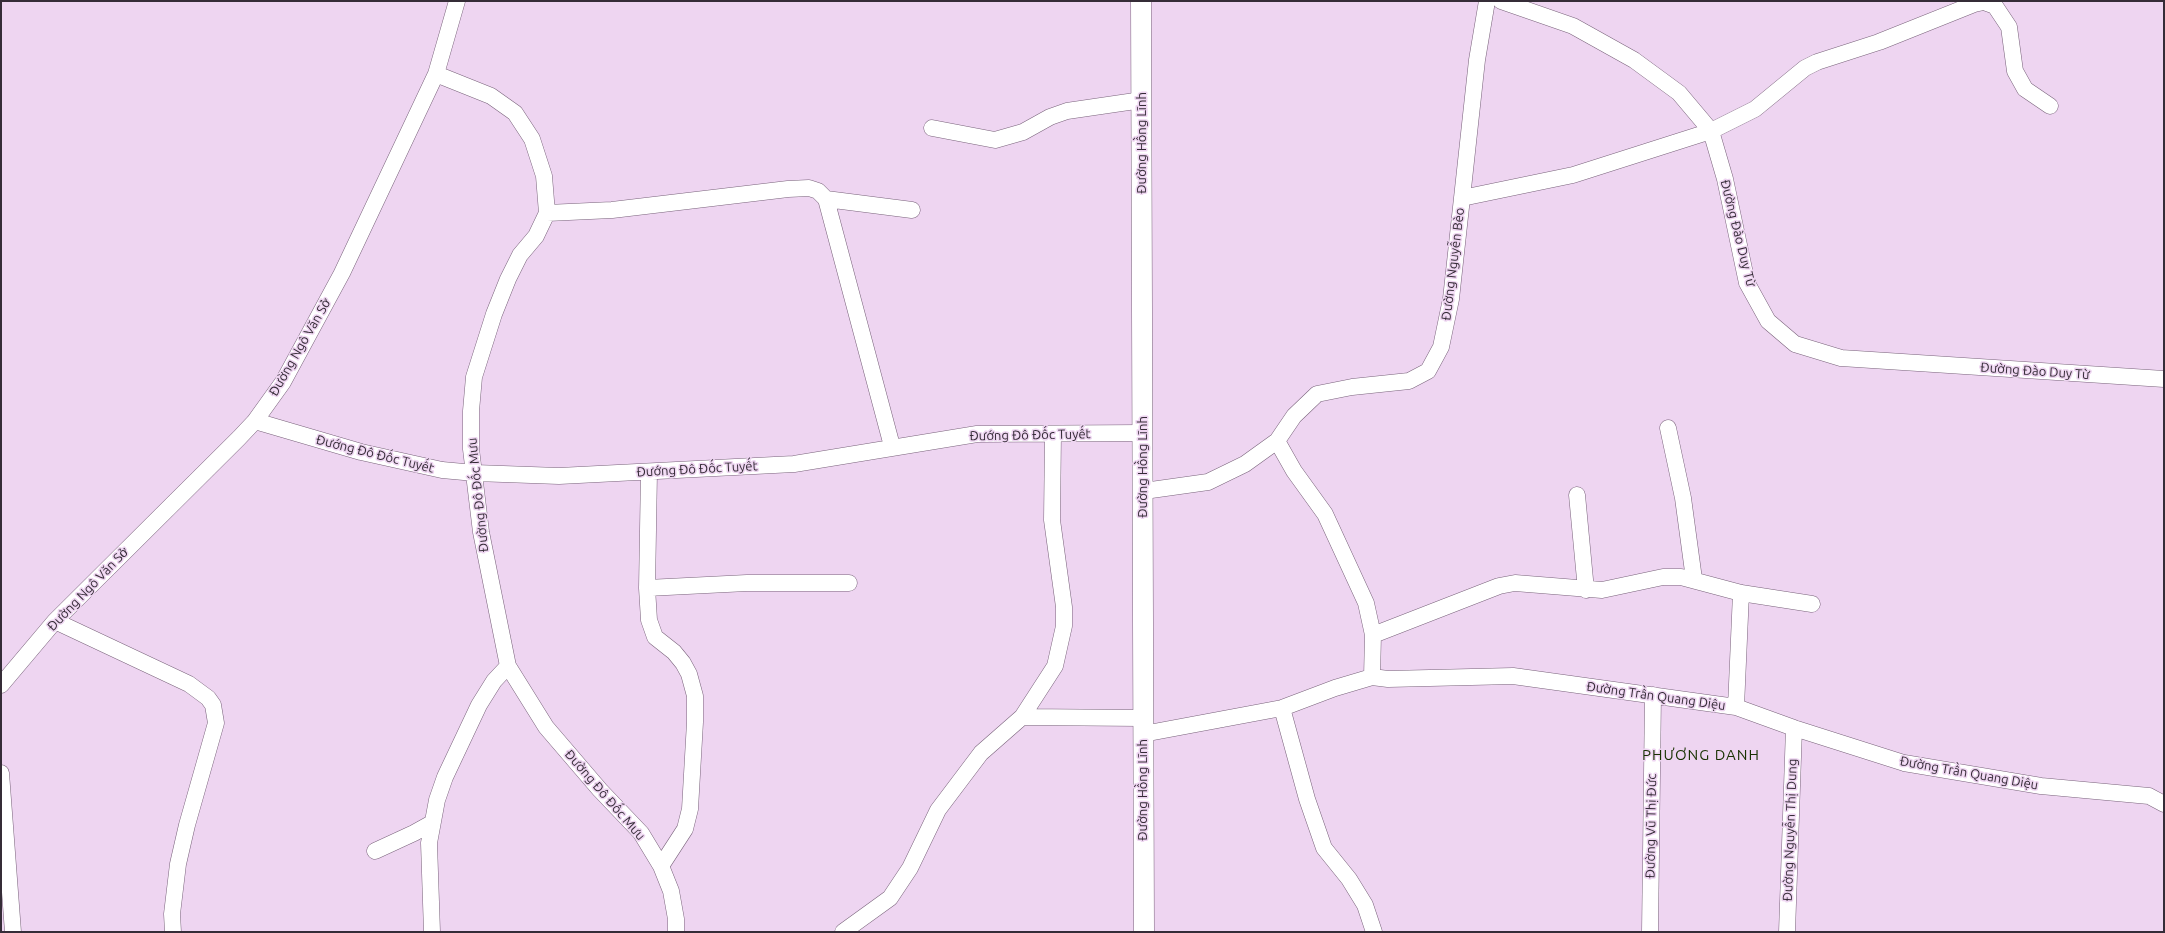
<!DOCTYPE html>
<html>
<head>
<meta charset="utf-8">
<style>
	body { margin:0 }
	#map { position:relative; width:2165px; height:933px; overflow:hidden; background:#eed5f1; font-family:Ubuntu,sans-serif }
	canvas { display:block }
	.frame { position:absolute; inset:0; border:2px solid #352c37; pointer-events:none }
</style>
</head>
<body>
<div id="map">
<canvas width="2165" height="933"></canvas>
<div class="frame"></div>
</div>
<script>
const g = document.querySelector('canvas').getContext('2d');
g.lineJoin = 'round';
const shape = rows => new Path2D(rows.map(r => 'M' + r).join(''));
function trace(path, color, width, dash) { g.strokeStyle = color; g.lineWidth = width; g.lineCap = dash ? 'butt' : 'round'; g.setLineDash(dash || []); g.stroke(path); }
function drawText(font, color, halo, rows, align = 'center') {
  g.font = font + ' Ubuntu,sans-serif'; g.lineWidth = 3; g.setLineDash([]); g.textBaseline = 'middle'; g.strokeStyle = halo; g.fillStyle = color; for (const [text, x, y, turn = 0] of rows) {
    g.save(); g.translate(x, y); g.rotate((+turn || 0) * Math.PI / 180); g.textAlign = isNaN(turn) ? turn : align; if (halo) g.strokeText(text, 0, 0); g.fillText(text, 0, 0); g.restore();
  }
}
const minor = shape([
	[1501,1,1573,26,1634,60,1679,93,1711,131,1725,179,1747,283,1768,321,1795,344,1841,358,2164,379],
	[436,74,491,96,515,113,532,139,544,176,547,213,536,236,520,255,508,279,494,314,474,377,471,411,471,449,481,532,508,666,546,727,600,790,641,833,661,866,671,891,676,919,676,932],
	[932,128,995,140,1023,132,1050,117,1067,111,1142,100],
	[1462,198,1573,175,1711,131,1755,109,1805,68,1817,62,1879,42,1974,4,1984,2,1995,6,2009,27,2015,71,2025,89,2050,106],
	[826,199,912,210],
	[547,213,612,210,788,189,809,188,818,191,826,199,892,446],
	[255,421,361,452,442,470,475,473,559,476,794,464,977,434,1143,433],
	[1668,428,1683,498,1694,579],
	[1277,441,1294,471,1325,514,1366,603,1373,635,1372,677],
	[649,472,647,588,649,620,655,637,674,652,683,663,689,674,695,696,695,722,690,809,685,829,661,866],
	[1144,491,1208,482,1245,464,1277,441,1294,416,1317,394,1352,387,1409,381,1428,371,1441,347,1451,299,1477,60,1487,1],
	[1577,495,1586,590],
	[647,588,747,583,849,583],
	[55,621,189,684,208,698,213,705,216,723,187,825,178,864,172,914,173,932],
	[1373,635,1499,586,1515,583,1602,590,1663,577,1681,577,1741,593,1812,604],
	[1,685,55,621,239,438,255,421,283,382,342,273,436,74,457,1],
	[1736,707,1741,593],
	[1282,708,1307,799,1324,848,1349,879,1365,905,1374,932],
	[1022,717,1142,718],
	[1143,734,1282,708,1335,688,1372,677,1388,679,1513,676,1736,707,1794,728,1904,763,2041,786,2149,796,2164,804],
	[1,773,13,932],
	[375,851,414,833,432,823],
	[432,932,429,843,437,800,445,777,479,705,494,681,508,666],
	[843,932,890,898,910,868,938,810,981,753,1022,717,1055,666,1064,626,1064,607,1052,520,1053,434],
	[1650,932,1653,695],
	[1787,932,1794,728]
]);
const tertiary = shape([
	[1141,1,1144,932]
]);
const streetNames = [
	["Đường Hồng Lĩnh",1142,143,-90],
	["Đường Đào Duy Từ",1738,233,76],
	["Đường Nguyễn Bèo",1453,264,-83],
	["Đường Ngô Văn Sở",300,347,-60],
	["Đường Đào Duy Từ",2035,371,4],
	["Đướng Đô Đốc Tuyết",1030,435,-1],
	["Đướng Đô Đốc Tuyết",375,454,14],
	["Đường Hồng Lĩnh",1143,467,-90],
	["Đướng Đô Đốc Tuyết",697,469,-3],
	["Đường Đô Đốc Mưu",478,495,-96],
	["Đường Ngô Văn Sở",88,589,-46],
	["Đường Trần Quang Diệu",1656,696,8],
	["Đường Trần Quang Diệu",1969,773,10],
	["Đường Hồng Lĩnh",1143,790,-90],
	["Đường Đô Đốc Mưu",605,795,49],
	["Đường Vũ Thị Đức",1651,826,-89],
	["Đường Nguyễn Thị Dung",1790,830,-88]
];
const quarterNames = [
	["PHƯƠNG DANH",1701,755]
];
trace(minor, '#79637b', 17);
trace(tertiary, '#79637b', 21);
trace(minor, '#fff', 16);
trace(tertiary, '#fff', 20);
drawText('13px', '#352c37', '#eed5f1', streetNames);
g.letterSpacing = '1px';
drawText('15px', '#183101', '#eed5f1', quarterNames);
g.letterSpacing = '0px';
</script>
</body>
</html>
